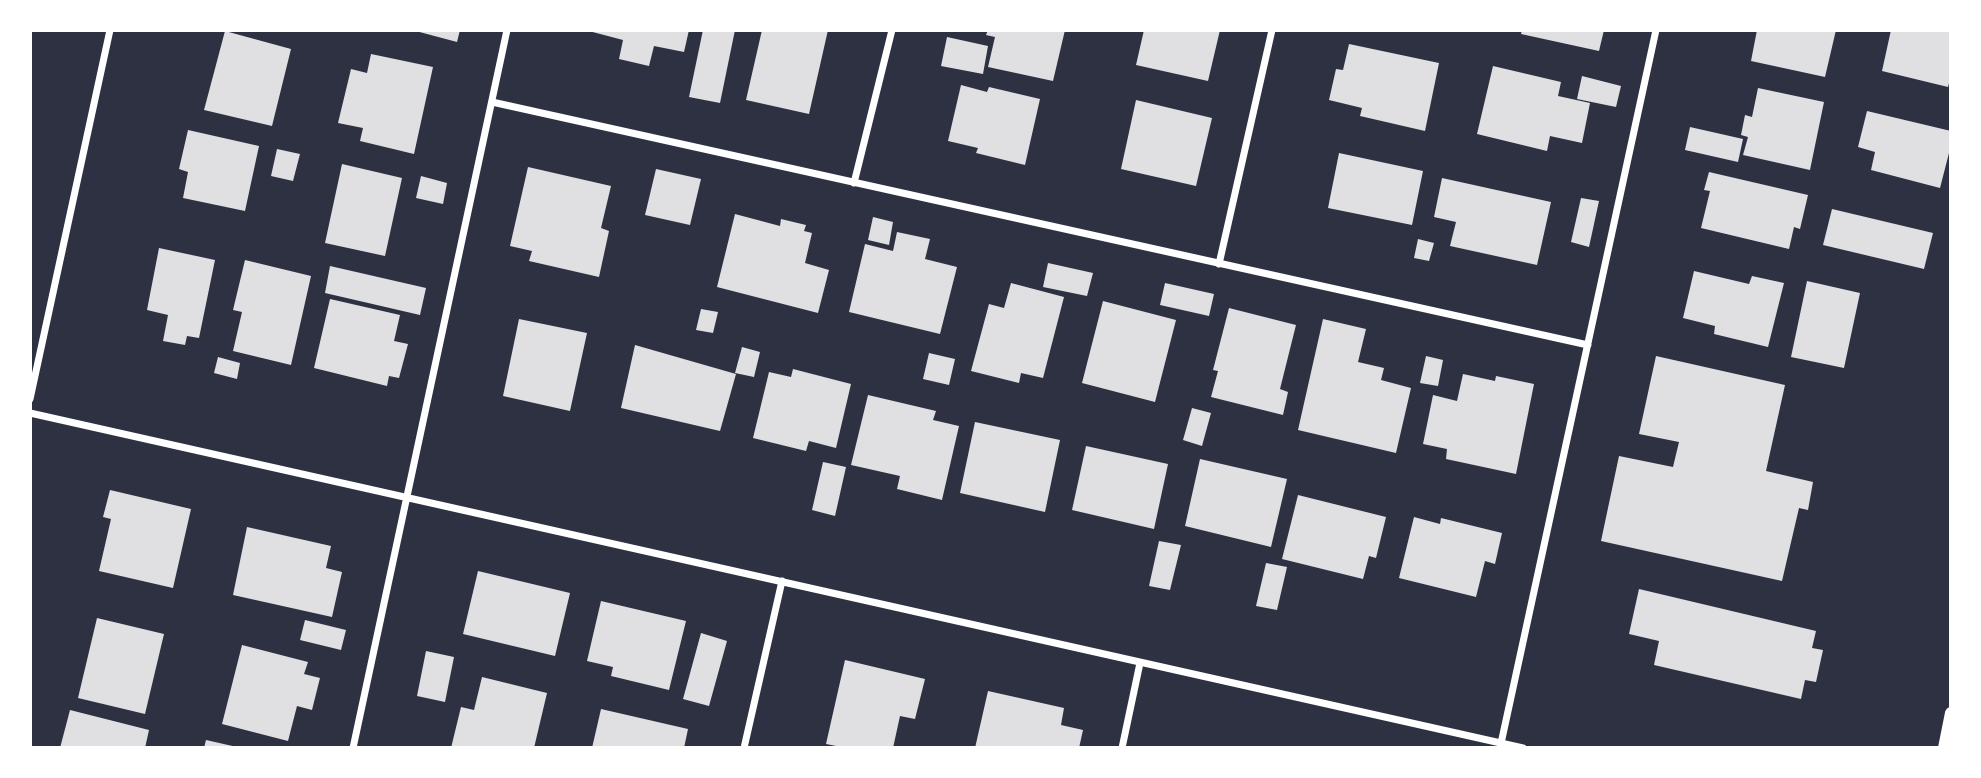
<!DOCTYPE html>
<html>
<head>
<meta charset="utf-8">
<style>
	body { margin:0 }
	#map { position:relative; width:1981px; height:778px; overflow:hidden; background:#2d3142; font-family:Manrope,sans-serif }
	canvas { display:block }
	.frame { position:absolute; inset:0; border:32px solid #fff; pointer-events:none }
</style>
</head>
<body>
<div id="map">
<canvas width="1981" height="778"></canvas>
<div class="frame"></div>
</div>
<script>
const g = document.querySelector('canvas').getContext('2d');
g.lineJoin = 'round';
function fill(path, color) { g.fillStyle = color; g.fill(path, 'evenodd'); }
const shape = rows => new Path2D(rows.map(r => 'M' + r).join(''));
function trace(path, color, width, dash) { g.strokeStyle = color; g.lineWidth = width; g.lineCap = dash ? 'butt' : 'round'; g.setLineDash(dash || []); g.stroke(path); }
const building = shape([
	[412,30,460,30,457,42],
	[585,30,689,30,684,52,654,46,649,66,619,59,623,40],
	[703,30,735,30,720,103,689,97],
	[762,30,828,30,809,114,746,100],
	[988,30,1065,30,1053,81,988,67,995,37,986,35],
	[1144,30,1220,30,1208,81,1136,65],
	[1522,30,1604,30,1599,51,1521,34],
	[1757,30,1836,30,1825,77,1751,61],
	[1891,30,1951,30,1951,75,1948,87,1882,71],
	[225,31,291,49,272,126,204,110],
	[947,37,988,46,983,74,941,66],
	[1349,44,1439,63,1425,131,1360,116,1362,108,1329,100,1336,69,1343,70],
	[371,54,433,67,414,154,360,141,363,128,338,123,351,69,367,73],
	[1493,66,1561,82,1558,96,1590,103,1582,143,1550,136,1547,151,1477,134],
	[1582,76,1621,86,1616,107,1577,99],
	[961,85,987,92,989,87,1040,99,1025,165,976,153,978,148,948,141],
	[1758,88,1824,102,1810,170,1743,155,1748,137,1741,135,1745,115,1752,117],
	[1136,100,1212,118,1196,186,1121,169],
	[1867,111,1951,131,1951,154,1949,153,1940,188,1871,170,1875,152,1858,147],
	[1690,127,1743,139,1738,162,1685,150],
	[188,130,259,146,245,211,183,198,188,172,179,169],
	[277,149,300,154,293,181,271,176],
	[1339,153,1423,171,1412,225,1328,208],
	[342,164,402,178,385,256,325,243],
	[528,167,611,186,601,228,609,231,599,277,529,261,532,251,510,246],
	[656,169,701,179,690,225,645,215],
	[1709,172,1808,195,1800,229,1794,227,1789,249,1701,228,1710,191,1704,190],
	[421,176,447,183,443,204,416,198],
	[1442,178,1551,202,1537,265,1450,246,1456,222,1434,217],
	[1581,198,1599,201,1589,247,1571,242],
	[1832,209,1933,233,1924,269,1823,245],
	[735,214,780,226,781,219,806,225,804,231,812,233,805,263,829,270,818,313,717,287],
	[873,217,893,222,889,245,868,240],
	[897,232,930,239,925,259,957,267,940,334,849,312,865,244,893,251],
	[1418,239,1434,243,1429,261,1414,258],
	[159,248,215,260,199,338,187,336,185,345,163,341,168,315,147,310],
	[245,260,311,276,291,365,233,351,242,312,233,310],
	[1048,263,1093,273,1087,296,1043,287],
	[330,266,426,288,420,315,325,293],
	[1694,271,1749,284,1752,276,1784,283,1768,347,1714,334,1715,326,1683,318],
	[1807,281,1860,293,1844,368,1791,357],
	[1011,283,1064,297,1043,378,1021,373,1019,383,971,371,989,304,1004,308],
	[1165,283,1214,294,1209,316,1160,305],
	[330,299,400,315,394,341,408,344,399,378,389,376,387,386,314,368],
	[1103,301,1176,320,1155,402,1082,383],
	[1229,308,1296,325,1280,389,1288,392,1283,415,1211,397,1218,371,1213,370],
	[701,309,718,312,713,333,696,330],
	[519,319,587,333,570,411,503,396],
	[1323,319,1366,329,1358,362,1384,368,1381,380,1411,388,1396,453,1298,430],
	[635,345,736,374,720,431,621,408],
	[742,347,760,352,754,377,735,373],
	[929,353,955,359,949,385,923,379],
	[1426,356,1443,360,1438,386,1420,383],
	[1656,356,1785,385,1766,471,1813,482,1808,510,1799,508,1782,581,1601,541,1619,456,1673,467,1679,442,1639,434],
	[218,357,240,363,237,379,214,373],
	[793,369,851,384,836,448,809,441,806,451,753,438,769,372,791,377],
	[1463,374,1495,381,1496,376,1534,384,1516,474,1446,459,1447,449,1423,444,1433,395,1457,401],
	[868,395,936,411,933,420,959,426,942,500,897,489,900,476,851,465],
	[1192,408,1211,413,1202,446,1183,440],
	[975,422,1060,440,1045,512,960,493],
	[1086,446,1168,464,1154,529,1072,510],
	[1200,459,1287,479,1271,547,1185,526],
	[823,462,846,467,835,516,812,510],
	[110,490,191,509,173,588,99,571,111,519,103,517],
	[1298,495,1386,517,1376,558,1369,556,1363,579,1282,559],
	[1414,517,1440,524,1441,518,1502,533,1495,564,1485,561,1476,597,1399,578],
	[247,527,331,546,326,568,342,572,332,617,233,595],
	[1159,541,1181,545,1170,590,1149,586],
	[1266,563,1287,567,1277,610,1256,606],
	[478,571,570,593,555,656,463,634],
	[1639,589,1816,631,1812,648,1823,650,1816,682,1805,680,1801,699,1654,665,1659,641,1629,634],
	[601,601,686,621,669,690,611,676,613,667,587,661],
	[97,618,164,634,145,714,78,698],
	[305,620,346,630,341,650,300,640],
	[701,633,727,641,709,706,683,699],
	[242,645,308,662,304,674,320,678,312,710,297,706,288,741,222,724],
	[426,651,454,657,445,702,417,696],
	[845,660,925,679,915,719,900,716,893,748,846,748,826,744],
	[482,677,547,693,534,748,451,748,461,707,474,710],
	[988,691,1064,708,1061,725,1083,730,1079,748,975,748],
	[601,709,688,729,684,748,592,748],
	[70,710,149,730,145,748,60,748],
	[206,740,237,747,237,748,204,748]
]);
const minor = shape([
	[492,102,1588,345],
	[854,183,892,30],
	[1219,264,1272,30],
	[30,399,110,30],
	[30,413,1523,748],
	[353,748,507,30],
	[744,748,782,581],
	[1122,748,1140,663],
	[1500,748,1656,30]
]);
const tertiary = shape([
	[1944,748,1951,713]
]);
fill(building, '#e0e0e3');
trace(minor, '#fff', 7);
trace(tertiary, '#fff', 12);
</script>
</body>
</html>
